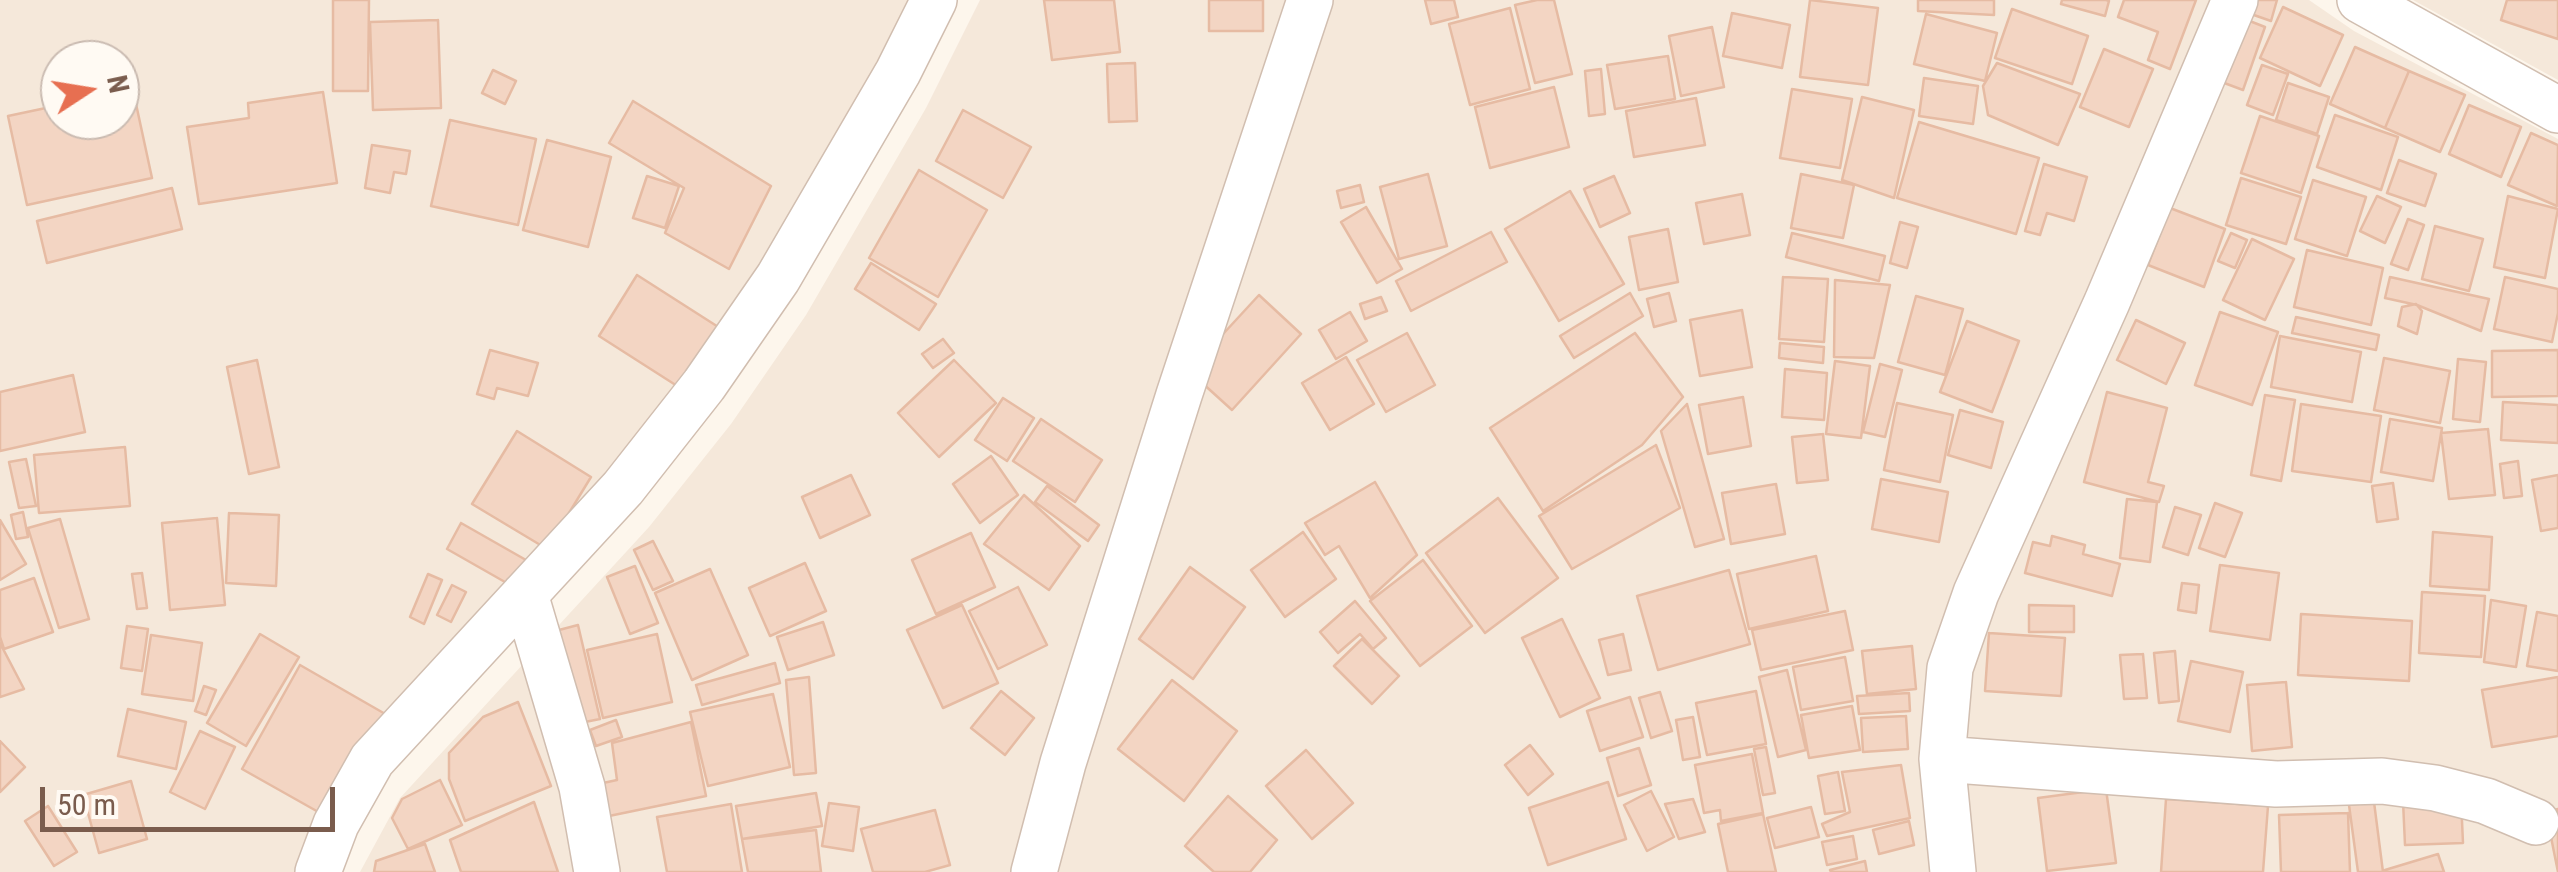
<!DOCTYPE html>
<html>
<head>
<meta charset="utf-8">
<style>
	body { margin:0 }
	#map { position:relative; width:2558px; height:872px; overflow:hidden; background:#fdf6ec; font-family:"Roboto Condensed",sans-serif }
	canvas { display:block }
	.north { position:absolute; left:40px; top:40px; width:100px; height:100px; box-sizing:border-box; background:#fffaf3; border:2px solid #cabbb1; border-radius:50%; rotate:78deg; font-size:28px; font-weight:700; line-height:40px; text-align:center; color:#7a5c4d }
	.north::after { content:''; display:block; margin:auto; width:35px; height:45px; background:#e76f51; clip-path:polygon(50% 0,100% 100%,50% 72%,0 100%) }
	.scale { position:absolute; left:40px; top:787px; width:295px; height:45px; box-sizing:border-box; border:5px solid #7a5c4d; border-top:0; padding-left:12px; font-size:30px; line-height:35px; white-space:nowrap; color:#7a5c4d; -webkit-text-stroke:8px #fffaf3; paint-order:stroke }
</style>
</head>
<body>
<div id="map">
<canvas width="2558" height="872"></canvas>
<div class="north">N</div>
<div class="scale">50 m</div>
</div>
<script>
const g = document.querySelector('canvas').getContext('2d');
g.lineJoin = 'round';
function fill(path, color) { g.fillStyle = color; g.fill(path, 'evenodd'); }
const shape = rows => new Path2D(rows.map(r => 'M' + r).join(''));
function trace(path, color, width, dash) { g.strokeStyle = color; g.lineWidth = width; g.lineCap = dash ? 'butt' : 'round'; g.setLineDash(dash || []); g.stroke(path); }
const residential = shape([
	[0,0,948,0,903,96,379,782,332,872,0,872],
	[60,60,120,60,120,120,60,120],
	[980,0,2217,0,1957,591,1935,872,360,872,400,798,649,527,731,424,806,315,926,108],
	[2244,0,2309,0,2354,31,2558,139,2558,872,1971,872,1960,756,1968,671],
	[2413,0,2558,0,2558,80]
]);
const building = shape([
	[333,0,369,0,368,91,333,91,333,0],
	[1044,0,1114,0,1120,52,1052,60,1044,0],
	[1209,0,1263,0,1263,31,1209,31,1209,0],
	[1425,0,1454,0,1458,17,1431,24,1425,0],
	[1537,0,1554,0,1572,74,1535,83,1515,5,1537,0],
	[1810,0,1878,8,1868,85,1800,77,1810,0],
	[1918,0,1994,0,1994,15,1918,11,1918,0],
	[2062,0,2106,0,2109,1,2105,16,2061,4,2062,0],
	[2124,0,2196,0,2170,69,2148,60,2158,32,2118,17,2124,0],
	[2256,0,2277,0,2271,21,2251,14,2256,0],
	[2507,0,2558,0,2558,39,2501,20,2507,0],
	[2283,7,2343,35,2320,86,2260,58,2283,7],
	[1510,8,1530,89,1470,105,1449,24,1510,8],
	[2012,9,2088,36,2072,84,1995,58,2012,9],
	[1732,13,1790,25,1782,68,1723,56,1732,13],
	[1926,14,1997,33,1985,81,1914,64,1926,14],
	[2242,18,2265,27,2243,90,2219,81,2242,18],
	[438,20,441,108,373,110,370,22,438,20],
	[1712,27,1724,87,1681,96,1669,36,1712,27],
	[2355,47,2409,71,2385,128,2330,104,2355,47],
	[2104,49,2153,69,2129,127,2080,107,2104,49],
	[1668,56,1675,99,1615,109,1607,65,1668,56],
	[1135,63,1137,121,1109,122,1107,64,1135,63],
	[1997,63,2080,94,2058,145,1988,115,1983,86,1997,63],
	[2262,65,2288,74,2273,115,2247,105,2262,65],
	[1601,69,1605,114,1589,116,1585,71,1601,69],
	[493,70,516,81,505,104,482,93,493,70],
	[2409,71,2465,95,2440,152,2385,128,2409,71],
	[1924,78,1978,86,1973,124,1919,116,1924,78],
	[2288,83,2329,97,2317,134,2276,120,2288,83],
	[1554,87,1569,147,1490,168,1475,107,1554,87],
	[1792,89,1852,99,1840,168,1780,158,1792,89],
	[133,90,152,178,27,205,8,116,60,105,60,120,120,120,120,93,133,90],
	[323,92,337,183,199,204,187,127,249,118,248,103,323,92],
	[1862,97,1914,110,1894,198,1842,180,1862,97],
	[1696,98,1705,145,1634,157,1626,111,1696,98],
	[633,101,771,186,729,269,665,233,684,188,609,143,633,101],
	[2469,105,2521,127,2501,177,2449,154,2469,105],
	[963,110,1031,147,1003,198,936,161,963,110],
	[2335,115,2398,137,2381,190,2317,167,2335,115],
	[2260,116,2319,136,2301,193,2241,173,2260,116],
	[450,120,536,139,518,225,431,206,450,120],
	[1919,122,2039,158,2016,234,1897,198,1919,122],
	[2531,133,2558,145,2557,206,2508,185,2531,133],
	[547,140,611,157,588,247,523,230,547,140],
	[372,145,410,151,406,174,394,172,390,193,365,188,372,145],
	[2399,160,2436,174,2425,206,2387,193,2399,160],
	[2044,164,2087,177,2074,221,2047,213,2040,235,2025,231,2044,164],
	[919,170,987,210,938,297,869,258,919,170],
	[1428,174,1447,246,1399,259,1380,187,1428,174],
	[1801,174,1854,185,1843,238,1791,228,1801,174],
	[647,176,679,186,665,228,633,218,647,176],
	[1614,176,1630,213,1600,227,1584,189,1614,176],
	[2241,178,2301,197,2286,244,2226,225,2241,178],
	[2313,180,2366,197,2347,256,2295,239,2313,180],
	[1360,185,1364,202,1341,208,1337,191,1360,185],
	[172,188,182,229,47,263,37,221,172,188],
	[1570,191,1624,284,1559,321,1505,229,1570,191],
	[1742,194,1750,235,1704,244,1696,203,1742,194],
	[2377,196,2401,207,2385,243,2360,231,2377,196],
	[2508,196,2558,209,2545,278,2494,267,2508,196],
	[1366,207,1402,269,1377,283,1341,222,1366,207],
	[2170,208,2225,229,2204,287,2148,265,2170,208],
	[2408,219,2424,225,2408,270,2391,264,2408,219],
	[1900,222,1918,227,1907,268,1890,263,1900,222],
	[2435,226,2483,239,2469,291,2422,279,2435,226],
	[1668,229,1678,282,1639,290,1629,237,1668,229],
	[1491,232,1507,262,1411,311,1396,281,1491,232],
	[1792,233,1885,256,1879,281,1786,257,1792,233],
	[2231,233,2247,240,2235,268,2218,261,2231,233],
	[2252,239,2294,259,2265,320,2223,300,2252,239],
	[2307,250,2383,268,2371,325,2294,307,2307,250],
	[871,263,936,304,919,330,855,289,871,263],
	[637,275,723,330,685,391,599,336,637,275],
	[1783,277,1828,279,1824,342,1779,339,1783,277],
	[2390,277,2489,299,2481,331,2417,305,2385,298,2390,277],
	[2505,277,2558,289,2558,313,2552,342,2494,329,2505,277],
	[1835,280,1890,285,1874,358,1834,357,1835,280],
	[1630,293,1643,316,1574,358,1560,336,1630,293],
	[1669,293,1676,321,1654,327,1647,299,1669,293],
	[1259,295,1301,334,1232,410,1189,371,1259,295],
	[1916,296,1963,309,1945,375,1898,362,1916,296],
	[1381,297,1387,311,1365,319,1360,304,1381,297],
	[2416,304,2422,311,2417,334,2398,326,2402,307,2416,304],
	[1742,310,1752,367,1700,376,1690,320,1742,310],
	[1350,312,1367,341,1336,359,1319,330,1350,312],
	[2220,312,2278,332,2252,405,2195,385,2220,312],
	[2296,317,2379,335,2376,350,2292,333,2296,317],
	[2136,320,2185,343,2166,384,2117,360,2136,320],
	[1967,321,2019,341,1992,412,1940,392,1967,321],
	[1407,333,1435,385,1386,412,1357,360,1407,333],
	[1635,333,1683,397,1642,445,1543,511,1490,428,1635,333],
	[2280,336,2361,352,2352,402,2271,387,2280,336],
	[943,339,954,353,933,368,922,354,943,339],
	[1780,343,1824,347,1823,363,1779,358,1780,343],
	[490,350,538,363,528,396,497,388,494,399,477,394,490,350],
	[2558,350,2558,396,2492,397,2492,351,2558,350],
	[1346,357,1374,404,1330,430,1302,383,1346,357],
	[2384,358,2450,371,2440,423,2374,410,2384,358],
	[2458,359,2486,362,2480,422,2453,419,2458,359],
	[257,360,279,467,249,474,227,367,257,360],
	[954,360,996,403,939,457,898,413,954,360],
	[1835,361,1870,366,1861,438,1826,434,1835,361],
	[1880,364,1902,370,1885,437,1863,432,1880,364],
	[1785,369,1827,373,1824,420,1782,417,1785,369],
	[73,375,85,432,0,451,0,392,73,375],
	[2107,392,2167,408,2148,482,2164,486,2159,502,2084,482,2107,392],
	[2265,395,2295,400,2281,481,2251,475,2265,395],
	[1743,397,1751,446,1708,454,1699,405,1743,397],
	[1003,398,1034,418,1007,461,975,440,1003,398],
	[2503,402,2558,405,2558,443,2501,440,2503,402],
	[1897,403,1953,415,1940,482,1884,470,1897,403],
	[1687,404,1724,539,1695,547,1661,431,1687,404],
	[2301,404,2381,416,2371,482,2292,471,2301,404],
	[1960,410,2003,422,1991,468,1948,455,1960,410],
	[1041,419,1102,460,1075,502,1013,461,1041,419],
	[2390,419,2442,428,2433,481,2381,472,2390,419],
	[2488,429,2495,495,2449,499,2441,433,2488,429],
	[517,431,591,477,547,549,472,504,517,431],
	[1823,434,1828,480,1797,483,1792,437,1823,434],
	[1656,445,1680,508,1572,569,1539,516,1656,445],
	[125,447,130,506,39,513,34,455,125,447],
	[991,456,1018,495,980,523,953,484,991,456],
	[26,459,36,506,19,508,9,462,26,459],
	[2518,461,2522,496,2504,498,2500,464,2518,461],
	[851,475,870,515,820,538,802,497,851,475],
	[2558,475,2558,528,2541,531,2532,480,2558,475],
	[1881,479,1948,492,1939,542,1872,529,1881,479],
	[1375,482,1417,555,1370,598,1339,546,1325,555,1305,523,1375,482],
	[2393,483,2398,519,2377,522,2372,486,2393,483],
	[1776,484,1785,534,1731,544,1722,493,1776,484],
	[1047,486,1099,525,1088,541,1035,502,1047,486],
	[1024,495,1080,546,1049,590,984,544,1024,495],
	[1498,498,1558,578,1485,633,1426,553,1498,498],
	[2127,499,2157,502,2150,562,2120,558,2127,499],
	[2215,503,2242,513,2225,557,2199,548,2215,503],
	[2175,507,2201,515,2188,555,2163,547,2175,507],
	[23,512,28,537,16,539,11,515,23,512],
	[229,513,279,515,276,586,226,583,229,513],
	[217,518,225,605,170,610,162,523,217,518],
	[60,519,89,619,59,628,28,528,60,519],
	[0,520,26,564,0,580,0,520],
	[461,523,526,560,512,586,447,549,461,523],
	[1303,532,1336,579,1285,617,1251,570,1303,532],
	[2433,532,2492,537,2489,590,2430,586,2433,532],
	[971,533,995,587,936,614,912,560,971,533],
	[2052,536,2085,545,2083,554,2120,564,2112,596,2025,573,2033,542,2050,546,2052,536],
	[653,541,673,581,653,590,634,550,653,541],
	[1816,556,1828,611,1749,629,1737,574,1816,556],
	[1423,560,1472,626,1420,666,1370,601,1423,560],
	[805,563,826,611,770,636,749,588,805,563],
	[2220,565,2279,573,2270,640,2210,631,2220,565],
	[635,566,658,623,630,634,607,577,635,566],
	[1190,567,1245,607,1193,679,1139,639,1190,567],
	[710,569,748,655,692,680,655,593,710,569],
	[1729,570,1750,644,1658,670,1637,596,1729,570],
	[142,573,147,608,137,609,132,574,142,573],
	[428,574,442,580,424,624,410,617,428,574],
	[34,578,53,632,4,649,0,637,0,590,34,578],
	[2182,583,2199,585,2196,613,2178,610,2182,583],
	[452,585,466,592,451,622,437,615,452,585],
	[1018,587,1047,645,998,669,969,611,1018,587],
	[2422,592,2485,596,2481,657,2419,653,2422,592],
	[2491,600,2526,606,2516,667,2484,662,2491,600],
	[1355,601,1386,638,1373,649,1360,634,1338,653,1320,632,1355,601],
	[962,605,998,683,943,708,907,630,962,605],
	[2029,605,2074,606,2074,632,2029,632,2029,605],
	[1845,611,1853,650,1761,670,1752,630,1845,611],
	[2537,612,2558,616,2558,671,2527,666,2537,612],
	[2301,614,2412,621,2409,681,2298,675,2301,614],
	[1562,619,1600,698,1560,717,1522,638,1562,619],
	[823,622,834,655,788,670,777,637,823,622],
	[578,625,600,719,580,723,559,630,578,625],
	[127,626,148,629,142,671,121,668,127,626],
	[1989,633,2065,638,2061,696,1985,691,1989,633],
	[260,634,299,657,246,746,207,723,260,634],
	[657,634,672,702,603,718,587,650,657,634],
	[1623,634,1631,670,1608,675,1599,640,1623,634],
	[151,635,202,643,193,701,142,694,151,635],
	[1362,639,1399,676,1372,704,1334,666,1362,639],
	[0,643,24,689,0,697,0,643],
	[1912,646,1916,689,1867,694,1862,651,1912,646],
	[2175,651,2179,701,2159,703,2154,653,2175,651],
	[2143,654,2147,698,2124,699,2120,655,2143,654],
	[1845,657,1853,701,1801,710,1793,667,1845,657],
	[2191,661,2243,672,2230,732,2178,721,2191,661],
	[775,663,780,683,702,705,696,685,775,663],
	[300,665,387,715,329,818,242,769,300,665],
	[1787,670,1806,750,1778,757,1759,677,1787,670],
	[809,677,816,773,794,775,786,680,809,677],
	[2558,677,2558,736,2492,747,2482,690,2558,677],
	[1172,680,1237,731,1184,801,1118,749,1172,680],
	[2286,682,2292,747,2252,751,2247,685,2286,682],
	[204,686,216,690,206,715,195,711,204,686],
	[1001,691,1034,718,1005,755,971,728,1001,691],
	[1756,691,1766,744,1707,755,1696,703,1756,691],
	[1660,692,1672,731,1651,738,1639,698,1660,692],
	[1909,693,1910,711,1859,714,1857,696,1909,693],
	[773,694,790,767,708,786,690,712,773,694],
	[1630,697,1643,737,1600,751,1587,711,1630,697],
	[518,702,551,786,465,821,449,779,449,753,483,717,518,702],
	[1852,706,1860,750,1809,758,1801,715,1852,706],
	[128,709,186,722,176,769,118,756,128,709],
	[1906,716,1908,749,1863,752,1861,718,1906,716],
	[1693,717,1700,757,1683,760,1676,720,1693,717],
	[616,720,622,737,596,746,590,730,616,720],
	[691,722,706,796,609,816,603,783,617,780,612,743,691,722],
	[200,731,235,747,205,809,170,792,200,731],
	[0,741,25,767,0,792,0,741],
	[1530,745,1553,774,1528,795,1505,765,1530,745],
	[1766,747,1775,793,1763,795,1754,749,1766,747],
	[1639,748,1651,785,1618,796,1607,758,1639,748],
	[1306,750,1353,803,1312,839,1266,786,1306,750],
	[1752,754,1763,813,1721,821,1720,810,1704,813,1695,765,1752,754],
	[1901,765,1910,818,1827,836,1822,824,1850,812,1842,772,1901,765],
	[1838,772,1845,811,1825,814,1818,776,1838,772],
	[440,780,462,825,408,849,392,818,402,799,440,780],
	[131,781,147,839,99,853,83,795,131,781],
	[1608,782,1626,839,1548,865,1529,808,1608,782],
	[2106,789,2116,863,2047,871,2038,798,2106,789],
	[1651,791,1674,837,1647,851,1624,805,1651,791],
	[816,793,822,826,742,839,736,806,816,793],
	[1228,796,1277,840,1250,872,1214,872,1185,846,1228,796],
	[1693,799,1705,832,1679,839,1665,804,1693,799],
	[2166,799,2268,806,2263,872,2161,872,2166,799],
	[2461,799,2463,843,2405,845,2403,801,2461,799],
	[534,802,558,872,461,872,450,840,534,802],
	[2374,802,2383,872,2358,872,2349,805,2374,802],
	[829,803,859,807,853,851,822,846,829,803],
	[731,804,742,872,667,872,657,817,731,804],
	[48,806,77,852,54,866,25,821,48,806],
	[1811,807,1819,837,1775,848,1767,818,1811,807],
	[2558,809,2558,872,2546,812,2558,809],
	[935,810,950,865,925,872,873,872,861,829,935,810],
	[2348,813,2350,872,2281,872,2279,815,2348,813],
	[1763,814,1776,872,1728,872,1718,824,1763,814],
	[1909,821,1914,845,1879,854,1873,830,1909,821],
	[816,830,821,872,748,872,742,839,816,830],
	[1853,836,1857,859,1827,865,1822,842,1853,836],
	[425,844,435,872,374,872,376,861,425,844],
	[2438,854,2444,872,2385,872,2385,870,2438,854],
	[1865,861,1867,872,1831,872,1830,870,1865,861]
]);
const minor = shape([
	[2360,0,2558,110],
	[525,594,582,787,597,872],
	[1942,759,2276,784,2382,781,2435,788,2486,801,2536,822],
	[318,872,336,824,372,760,623,488,704,385,778,278,898,72,934,0],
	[1034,872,1063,763,1179,395,1310,0],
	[1953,872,1942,759,1950,668,1976,593,2107,302,2235,0]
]);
fill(residential, '#f5e8da');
fill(building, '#f3d5c3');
trace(building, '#e6bba3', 2.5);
trace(minor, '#d1beb0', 48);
trace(minor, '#fff', 45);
</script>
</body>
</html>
